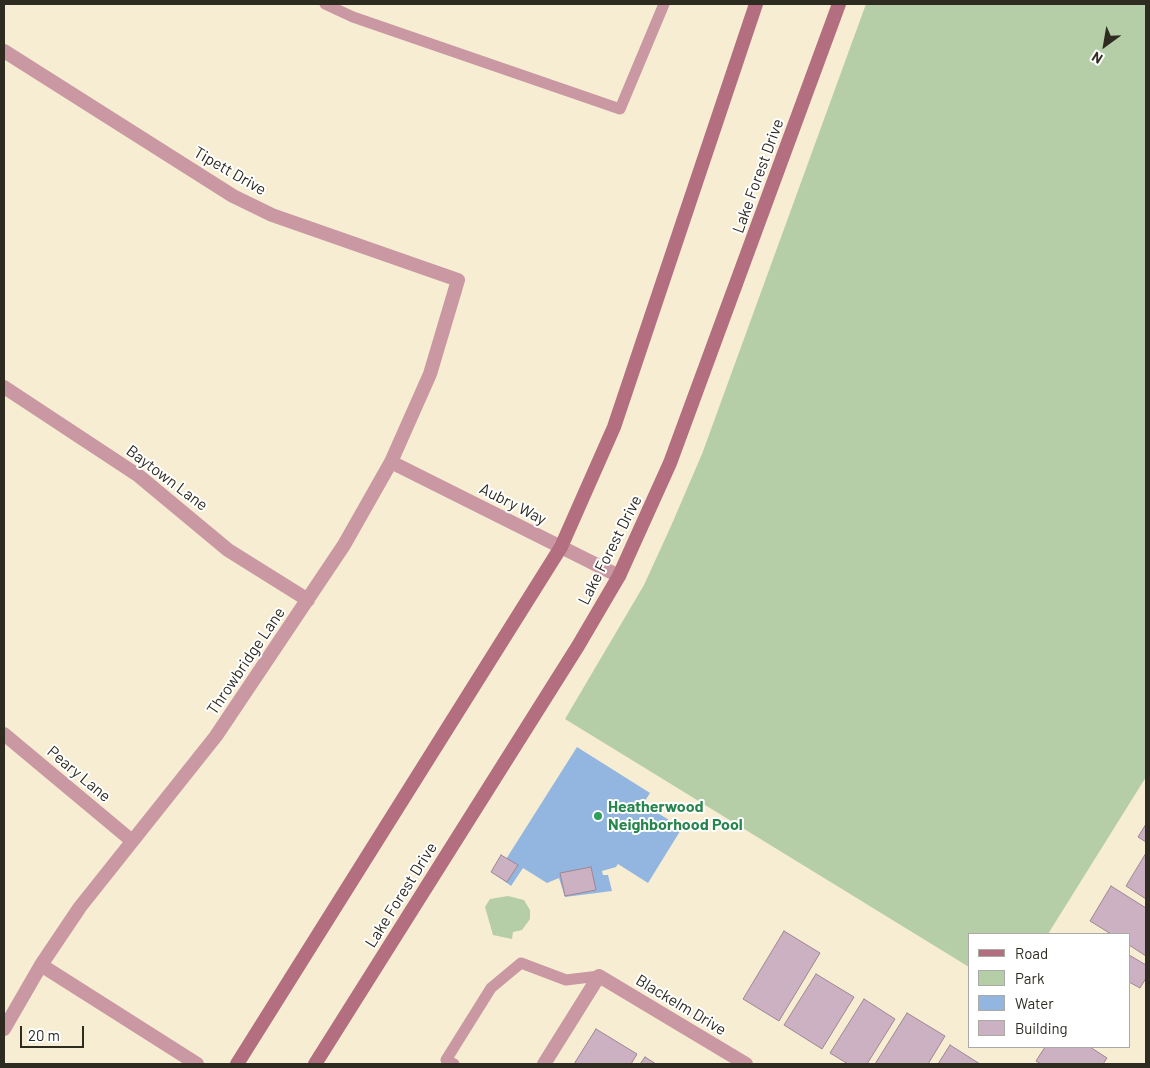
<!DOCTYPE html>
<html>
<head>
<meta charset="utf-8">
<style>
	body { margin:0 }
	#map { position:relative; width:1150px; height:1068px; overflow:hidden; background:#f7edd2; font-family:Barlow,sans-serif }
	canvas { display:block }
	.frame { position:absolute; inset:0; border:5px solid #2e2b21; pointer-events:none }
	.legend { position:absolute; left:968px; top:933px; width:162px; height:115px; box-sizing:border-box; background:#fff; border:1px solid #abaaa6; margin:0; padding:6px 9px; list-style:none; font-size:15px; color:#2e2b21 }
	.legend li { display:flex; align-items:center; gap:10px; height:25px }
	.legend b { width:25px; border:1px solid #abaaa6 }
	.north { position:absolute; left:1080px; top:20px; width:50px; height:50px; -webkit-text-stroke:4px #fff; paint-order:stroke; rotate:212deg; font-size:14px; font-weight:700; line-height:20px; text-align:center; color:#2e2b21 }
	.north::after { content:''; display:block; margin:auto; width:18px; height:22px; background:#2e2b21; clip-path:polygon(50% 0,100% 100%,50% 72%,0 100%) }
	.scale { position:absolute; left:20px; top:1026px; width:64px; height:22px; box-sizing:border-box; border:2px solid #2e2b21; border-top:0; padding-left:6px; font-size:15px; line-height:18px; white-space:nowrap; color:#2e2b21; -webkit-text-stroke:4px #fff; paint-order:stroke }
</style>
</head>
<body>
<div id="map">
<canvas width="1150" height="1068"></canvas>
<div class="frame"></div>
<ul class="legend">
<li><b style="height:6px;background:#b36e7f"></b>Road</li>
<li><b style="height:14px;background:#b6cea8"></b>Park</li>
<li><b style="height:14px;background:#92b6e0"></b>Water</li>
<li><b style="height:14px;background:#cbb1c1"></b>Building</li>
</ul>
<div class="north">N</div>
<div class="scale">20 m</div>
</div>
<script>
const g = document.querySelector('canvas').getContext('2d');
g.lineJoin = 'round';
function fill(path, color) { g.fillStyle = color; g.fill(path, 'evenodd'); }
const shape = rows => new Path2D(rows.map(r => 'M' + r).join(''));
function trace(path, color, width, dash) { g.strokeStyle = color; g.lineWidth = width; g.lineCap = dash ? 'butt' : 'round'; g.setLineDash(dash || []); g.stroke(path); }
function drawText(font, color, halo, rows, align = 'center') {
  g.font = font + ' Barlow,sans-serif'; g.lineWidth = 4; g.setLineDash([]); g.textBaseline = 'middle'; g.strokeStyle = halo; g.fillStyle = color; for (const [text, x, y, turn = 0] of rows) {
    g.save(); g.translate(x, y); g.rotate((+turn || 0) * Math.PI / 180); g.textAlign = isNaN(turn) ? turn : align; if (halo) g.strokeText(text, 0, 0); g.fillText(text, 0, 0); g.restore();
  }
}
const green = shape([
	[866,4,1146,4,1146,777,1048,934,969,934,969,967,565,719,644,585,671,526,702,454],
	[508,896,524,900,530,910,530,919,522,930,513,932,512,939,493,935,485,907,490,899]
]);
const water = shape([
	[577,747,650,793,643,804,682,828,648,883,618,864,616,867,602,871,603,875,608,875,612,891,565,897,559,878,547,883,523,868,511,886,496,875]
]);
const building = shape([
	[1146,824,1146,842,1138,837,1146,824],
	[1146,853,1146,899,1126,886,1146,853],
	[501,855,518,865,507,882,491,872,501,855],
	[591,867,596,890,565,896,560,873,591,867],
	[1111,886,1146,908,1146,956,1129,945,1129,934,1111,934,1090,921,1111,886],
	[784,931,820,953,779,1021,743,999,784,931],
	[1129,955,1146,965,1146,978,1140,988,1129,982,1129,955],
	[816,974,854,997,822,1049,784,1025,816,974],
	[864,999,895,1019,867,1064,848,1064,830,1053,864,999],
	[907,1013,945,1036,928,1064,875,1064,907,1013],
	[596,1029,637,1054,631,1064,574,1064,596,1029],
	[950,1045,980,1064,938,1064,950,1045],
	[1045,1047,1090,1047,1107,1058,1103,1064,1041,1064,1036,1061,1045,1047],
	[645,1057,656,1064,640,1064,645,1057]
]);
const service = shape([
	[325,4,353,17,620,109,664,4],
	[454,1064,446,1060,491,988,521,963,566,980,599,976]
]);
const minor = shape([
	[4,51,233,196,272,215,458,280,430,374,391,462,344,545,216,736,80,907,41,965,4,1029],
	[4,387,139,476,228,550,308,600],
	[391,462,619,576],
	[4,734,131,840],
	[41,965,197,1064],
	[544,1064,599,976,746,1064]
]);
const secondary = shape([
	[237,1064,561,547,614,427,756,4],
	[315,1064,578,646,619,576,670,463,839,4]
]);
const markers = [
	[598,816,5,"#2e9e5b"]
];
const streetNames = [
	["Tipett Drive",230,171,30],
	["Lake Forest Drive",758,176,-70],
	["Baytown Lane",167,478,37],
	["Aubry Way",513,504,27],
	["Lake Forest Drive",610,550,-63],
	["Throwbridge Lane",246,661,-56],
	["Peary Lane",79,774,40],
	["Lake Forest Drive",401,895,-58],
	["Blackelm Drive",681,1005,31]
];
const leisureNames = [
	["Heatherwood",608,807],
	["Neighborhood Pool",608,825]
];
fill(green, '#b6cea8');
fill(water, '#92b6e0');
fill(building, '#cbb1c1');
trace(building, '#9e8695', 1);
trace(service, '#c998a3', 11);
trace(minor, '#c998a3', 14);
trace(secondary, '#b36e7f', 14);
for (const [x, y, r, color] of markers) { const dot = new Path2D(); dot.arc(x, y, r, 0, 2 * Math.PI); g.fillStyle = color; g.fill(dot); trace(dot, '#fff', 2); }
drawText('16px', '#2e2b21', '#fff', streetNames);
drawText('bold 16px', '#27864d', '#fff', leisureNames, 'left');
</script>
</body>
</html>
